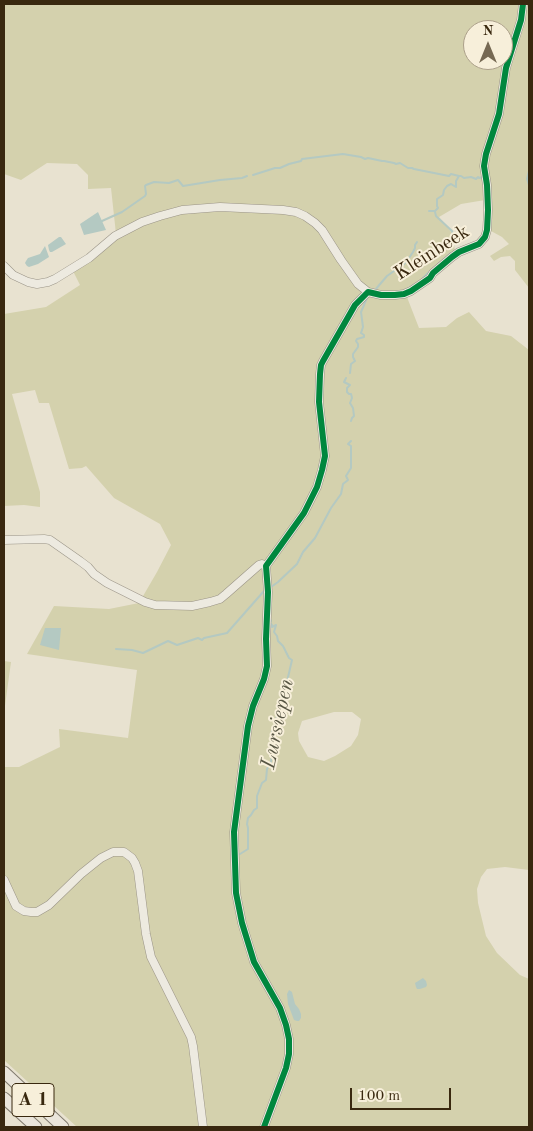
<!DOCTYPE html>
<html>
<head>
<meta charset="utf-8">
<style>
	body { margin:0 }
	#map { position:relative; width:533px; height:1131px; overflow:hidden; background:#e8e2d0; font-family:"Old Standard TT",serif }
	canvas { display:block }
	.frame { position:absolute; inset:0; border:5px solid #39280f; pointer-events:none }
	.north { position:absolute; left:463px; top:20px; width:50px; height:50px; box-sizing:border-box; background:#f7efda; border:1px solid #ab9f89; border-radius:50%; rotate:0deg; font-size:14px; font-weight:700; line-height:20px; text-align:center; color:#39280f }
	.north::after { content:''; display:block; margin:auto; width:18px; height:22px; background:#766953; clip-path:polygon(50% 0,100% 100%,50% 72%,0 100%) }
	.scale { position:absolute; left:350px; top:1088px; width:101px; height:22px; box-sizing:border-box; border:2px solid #39280f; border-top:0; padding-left:6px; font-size:15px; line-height:18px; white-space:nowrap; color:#39280f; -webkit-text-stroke:4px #f7efda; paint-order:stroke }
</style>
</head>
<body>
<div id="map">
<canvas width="533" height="1131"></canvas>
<div class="frame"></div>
<div class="north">N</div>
<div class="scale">100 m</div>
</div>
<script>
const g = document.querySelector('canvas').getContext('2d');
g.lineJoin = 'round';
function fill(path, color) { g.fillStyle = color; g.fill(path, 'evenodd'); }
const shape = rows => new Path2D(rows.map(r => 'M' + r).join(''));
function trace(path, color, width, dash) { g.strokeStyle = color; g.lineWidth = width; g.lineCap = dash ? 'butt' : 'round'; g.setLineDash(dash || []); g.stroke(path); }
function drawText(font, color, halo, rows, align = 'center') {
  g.font = font + ' "Old Standard TT",serif'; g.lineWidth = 4; g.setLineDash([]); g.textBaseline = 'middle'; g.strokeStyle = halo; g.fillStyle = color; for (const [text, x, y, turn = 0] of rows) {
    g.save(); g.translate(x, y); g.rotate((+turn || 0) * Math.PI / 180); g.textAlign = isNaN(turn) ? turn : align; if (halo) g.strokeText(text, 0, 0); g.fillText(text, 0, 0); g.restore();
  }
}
const green = shape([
	[4,4,529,4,529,288,515,270,515,261,510,256,501,257,494,261,490,256,509,244,502,237,491,231,490,224,491,199,461,204,439,217,452,233,455,251,427,275,405,292,419,328,446,327,457,318,469,312,486,331,511,336,529,350,529,870,505,867,487,869,481,877,477,889,478,903,486,936,497,953,520,975,529,979,529,1127,77,1127,4,1060,4,767,19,767,60,747,59,729,128,738,137,670,27,654,54,606,109,609,139,603,157,572,171,545,160,524,114,498,86,466,82,468,69,469,49,403,39,403,35,390,12,394,40,492,40,507,24,505,4,506,4,314,46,307,80,285,71,267,116,234,111,188,88,189,88,175,77,164,47,163,21,180,4,174],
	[473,30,503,30,503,60,473,60],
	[334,712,352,712,361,719,358,735,351,746,335,756,324,761,308,757,299,741,298,733,302,721],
	[4,661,11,662,4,713]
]);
const water = shape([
	[98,212,106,230,84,235,80,224],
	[59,237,61,237,66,244,52,252,50,252,49,250,48,245],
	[45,246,49,257,38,264,29,267,27,266,25,263,26,261,28,258,40,254],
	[45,628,61,628,59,650,40,645],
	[423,978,426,981,427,985,426,987,420,989,417,989,416,987,415,983],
	[289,990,292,992,295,1004,299,1009,301,1014,301,1018,299,1021,297,1021,294,1020,288,1004,287,994]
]);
const stream = shape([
	[529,171,527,179,529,185],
	[253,175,275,168,280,168,289,164,301,161,302,159,343,154,361,157,365,159,368,158,382,161,384,161,394,163,396,164,400,163,408,168,412,168,414,169,449,176,451,174,459,176],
	[529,202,529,209],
	[429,211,435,211,438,208,437,206,437,199,443,195,444,190,447,186,451,184,456,187,456,181,459,176,461,176,464,178,471,177,476,179,478,177,479,178,482,177],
	[435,212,436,216,452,231,453,235],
	[102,221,122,212,145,196,146,194,145,186,146,185,154,182,169,183,178,180,183,186,220,180,242,178,247,176],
	[423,278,428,273,451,253],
	[407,289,420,281],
	[375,290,387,276,394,271,400,268,407,261,413,252,415,248,415,245,417,242],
	[350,373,351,364,355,361,353,357,353,354,358,347,358,344,356,341,357,339,364,337,364,335,361,333,363,327,361,312,367,298],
	[346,378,344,382,350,385,347,388,347,392,349,394,351,394,352,398,350,403,353,408,354,416,352,418,351,421],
	[271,587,278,582,297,564,303,552,315,538,331,508,341,494,343,484,348,480,346,476,351,468,351,446,348,444,351,441],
	[116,649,132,650,143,653,168,641,177,645,198,638,202,640,204,638,227,633,264,591],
	[240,854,248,849,248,828,247,824,248,818,251,815,254,810,257,808,257,796,262,783,266,780,267,769,271,762,273,744,271,743,272,731,276,722,277,715,279,707,279,702,282,700,286,686,292,660,289,658,283,646,278,641,277,636,274,632,276,625,272,627,272,625,270,623,271,621,270,619]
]);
const minor = shape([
	[4,266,13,275,28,282,37,284,48,282,55,279,89,258,115,236,142,222,160,216,182,210,220,207,283,210,296,212,305,216,315,223,322,230,341,260,358,284,368,292,381,295,395,295,404,294,411,291,430,278,433,273,452,257,459,252,479,244,485,237,487,230,488,210,487,185,484,166,486,154,499,114,506,68,521,20,523,4],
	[4,540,44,539,50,540,80,561,88,567,94,574,107,583,145,602,155,605,192,606,210,602,220,599,226,594,259,565,262,564,266,566],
	[4,880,16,906,24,911,31,912,37,912,49,905,81,874,101,858,113,852,124,852,132,858,135,863,138,871,146,934,151,957,191,1037,193,1046,203,1127],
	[264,1127,286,1068,289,1054,289,1039,286,1025,280,1008,254,962,242,923,236,893,234,832,248,726,253,706,264,679,267,666,266,639,268,592,266,566,304,513,317,487,322,470,325,456,319,402,320,374,321,365,323,361,355,305,368,292]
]);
const highway = shape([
	[4,1072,63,1127],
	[4,1098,36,1127]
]);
const cycleway = shape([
	[264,1127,286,1068,289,1054,289,1039,286,1025,280,1008,254,962,242,923,236,893,234,832,248,726,253,706,264,679,267,666,266,639,268,592,266,566,304,513,317,487,322,470,325,456,319,402,320,374,321,365,323,361,355,305,368,292,381,295,395,295,404,294,411,291,430,278,433,273,452,257,459,252,479,244,485,237,487,230,488,210,487,185,484,166,486,154,499,114,506,68,521,20,523,4]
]);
const shields = [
	[33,1100,42]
];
const shieldNames = [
	["A 1",33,1100]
];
const streetNames = [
	["Kleinbeek",432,253,-33]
];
const waterNames = [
	["Lursiepen",278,724,-78]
];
fill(green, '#d4d1ad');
fill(water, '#b4c9c2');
trace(stream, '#b4c9c2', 2);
trace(minor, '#9a9487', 9);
trace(highway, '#807a6e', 13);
trace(minor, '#edeae0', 8);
trace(highway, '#eae5db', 11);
trace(cycleway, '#00873e', 6);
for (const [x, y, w] of shields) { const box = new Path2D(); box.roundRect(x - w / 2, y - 16.5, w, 33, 4); g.fillStyle = '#f7efda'; g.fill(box); trace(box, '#39280f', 1); }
drawText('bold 19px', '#39280f', null, shieldNames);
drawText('20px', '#39280f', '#f7efda', streetNames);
drawText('italic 21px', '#575543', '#f7efda', waterNames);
</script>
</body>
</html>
